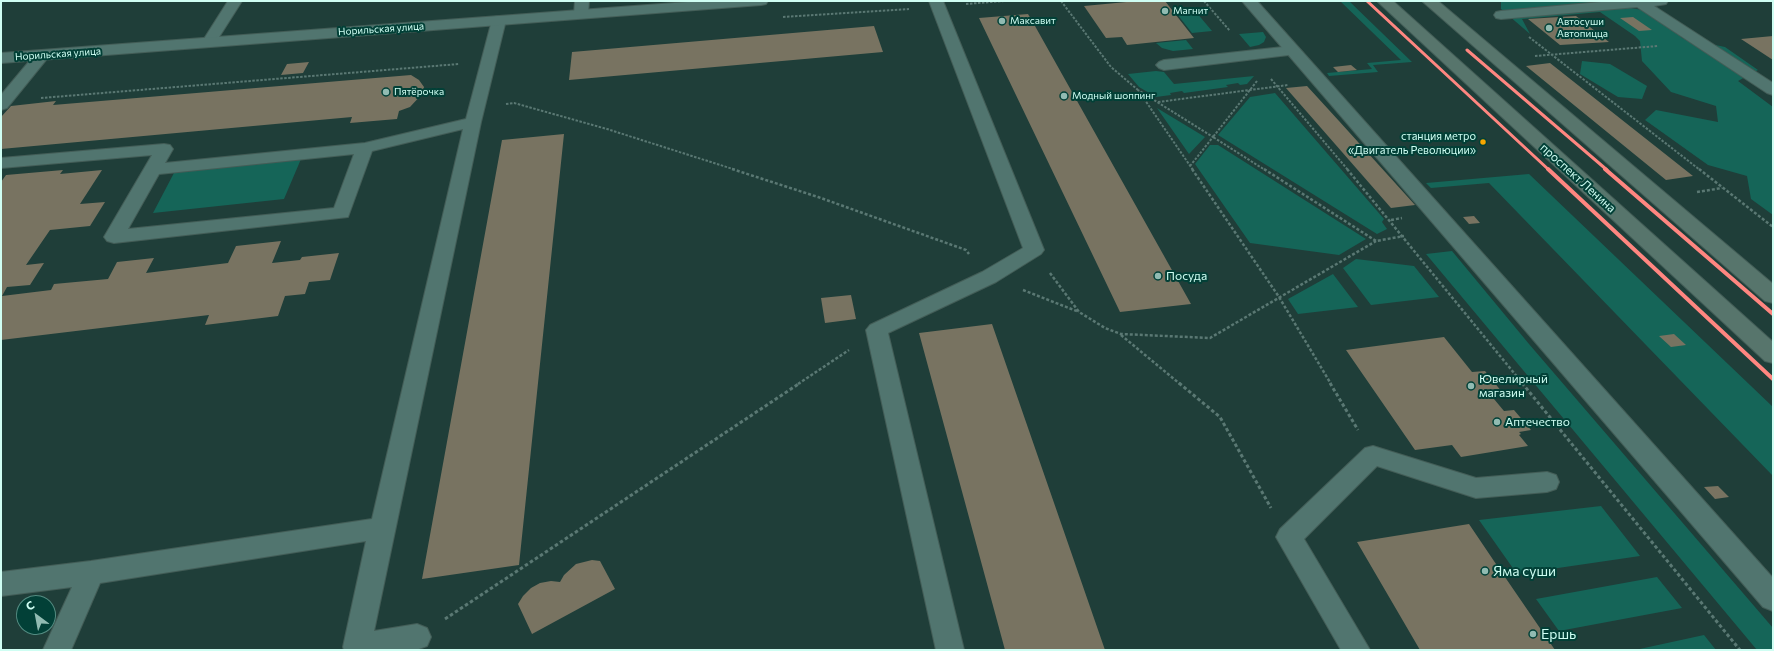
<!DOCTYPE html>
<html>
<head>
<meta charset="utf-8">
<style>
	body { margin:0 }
	#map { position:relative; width:1774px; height:651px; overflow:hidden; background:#1f3e39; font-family:Commissioner,sans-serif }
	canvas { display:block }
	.frame { position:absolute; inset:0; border:2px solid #cffef3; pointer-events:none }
	.north { position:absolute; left:16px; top:595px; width:40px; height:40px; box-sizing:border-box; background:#024037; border:1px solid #548c82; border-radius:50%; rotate:328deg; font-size:11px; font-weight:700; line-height:16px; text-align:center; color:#cffef3 }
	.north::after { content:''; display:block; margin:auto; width:14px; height:18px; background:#91bbb2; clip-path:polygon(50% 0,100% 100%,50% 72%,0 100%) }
</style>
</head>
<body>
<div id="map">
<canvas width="1774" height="651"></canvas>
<div class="frame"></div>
<div class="north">С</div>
</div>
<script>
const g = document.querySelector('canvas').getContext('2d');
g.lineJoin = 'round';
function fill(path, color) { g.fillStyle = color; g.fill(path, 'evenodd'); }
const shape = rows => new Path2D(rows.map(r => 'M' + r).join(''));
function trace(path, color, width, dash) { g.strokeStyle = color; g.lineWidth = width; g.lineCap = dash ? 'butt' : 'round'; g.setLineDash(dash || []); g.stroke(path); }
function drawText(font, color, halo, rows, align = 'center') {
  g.font = font + ' Commissioner,sans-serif'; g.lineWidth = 4; g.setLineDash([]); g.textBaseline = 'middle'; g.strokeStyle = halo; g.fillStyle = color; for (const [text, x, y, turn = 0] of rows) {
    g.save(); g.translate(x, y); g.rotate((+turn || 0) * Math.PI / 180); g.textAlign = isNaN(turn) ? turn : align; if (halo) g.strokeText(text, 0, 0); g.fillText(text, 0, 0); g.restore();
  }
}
const green = shape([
	[1340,1,1349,1,1412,62,1373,65,1378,72,1329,76,1327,73,1372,69,1367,63,1401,60],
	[1516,1,1612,1,1624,7,1662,13,1682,38,1725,47,1758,70,1738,81,1773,107,1773,215,1751,199,1747,176,1708,165,1645,120,1656,110,1718,122,1716,106,1671,92,1642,61,1640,41,1635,36,1600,12,1522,19,1530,34,1501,9,1501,2],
	[1196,12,1212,31,1192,33,1177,14],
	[1263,32,1266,37,1264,42,1259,45,1250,47,1239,34],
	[1186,40,1193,49,1173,51,1162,48,1156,43],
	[1582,61,1610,64,1647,86,1642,99,1618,97,1580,74],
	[1156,71,1164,72,1174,84,1254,76,1247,84,1240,85,1238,83,1226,85,1228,87,1184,93,1182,91,1170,93,1171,95,1156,97,1139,87,1128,74],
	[1275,93,1384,219,1382,222,1387,229,1377,234,1218,135,1250,97],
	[1157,108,1205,137,1189,154],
	[1210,145,1218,145,1366,239,1339,255,1250,243,1195,164],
	[301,159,284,199,153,213,175,171],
	[1529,174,1773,407,1773,476,1489,183,1431,188,1426,183],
	[1452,251,1529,344,1773,628,1773,650,1757,650,1426,254],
	[1356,259,1414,266,1439,297,1371,305,1343,268],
	[1333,274,1358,307,1298,314,1288,299],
	[1601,506,1640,556,1517,574,1479,520],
	[1657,577,1682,608,1559,631,1536,599],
	[1704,635,1716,650,1635,650]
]);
const building = shape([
	[1137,1,1165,1,1194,38,1127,45,1122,37,1106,38,1084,6],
	[1028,14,1035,26,1191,304,1120,312,979,18],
	[1576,16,1609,42,1560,45,1528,19],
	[1633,17,1652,30,1639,31,1620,18],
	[874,26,883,52,569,80,572,52],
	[1773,36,1773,60,1741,39],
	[309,62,303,73,281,75,287,64],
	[1550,63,1693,176,1666,180,1526,66],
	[1351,65,1357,70,1338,72,1333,67],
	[411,75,419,80,424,87,423,93,410,107,399,111,397,119,350,123,352,117,1,149,1,117,11,106,56,101,53,105],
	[1307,86,1339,121,1415,205,1391,208,1286,88],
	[564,134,519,565,422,579,502,140],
	[63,170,60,174,102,170,80,204,105,202,90,226,50,230,26,265,44,263,30,285,7,287,2,296,51,290,54,284,108,279,117,262,154,258,146,273,228,263,236,246,281,241,272,263,300,260,302,257,339,253,330,280,309,282,305,294,285,296,278,316,205,325,209,315,1,340,1,182,6,175],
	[1474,216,1480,223,1469,224,1463,217],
	[851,295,856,319,825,323,821,298],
	[992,324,1105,650,1005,650,919,333],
	[1674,334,1686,345,1671,347,1659,336],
	[1444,337,1472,372,1485,371,1502,392,1489,393,1504,411,1514,410,1531,430,1519,432,1521,434,1519,435,1528,446,1461,457,1452,445,1415,450,1346,350],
	[1718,486,1729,497,1715,499,1704,487],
	[1469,524,1496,564,1555,650,1420,650,1357,542],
	[592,560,600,561,615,589,532,634,518,604,523,596,531,588,540,583,551,581,560,582,564,575,576,564]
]);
const pathFar2 = shape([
	[1061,1,1111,67,1138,90],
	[1204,1,1230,31],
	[966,4,1004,1],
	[783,17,909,9],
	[1529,37,1700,170],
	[1535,56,1658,46],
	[1271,79,1348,170],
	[1257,81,1213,137,1265,170],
	[41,98,459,64],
	[1158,102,1288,85],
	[506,104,514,103,607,129,736,170],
	[1190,166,1213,137,1138,90,1193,170]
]);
const pathFar1 = shape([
	[732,169,818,197,966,250,969,254],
	[1192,169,1279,297,1331,384],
	[1264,169,1376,241,1404,236],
	[1347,169,1523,384],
	[1699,169,1773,227],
	[1697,192,1722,188],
	[1391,220,1402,218],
	[1050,273,1079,312,1105,328,1121,334,1210,338,1376,241],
	[1023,290,1079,312],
	[1121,335,1180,384],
	[798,384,849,350]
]);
const path = shape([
	[1179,383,1220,417,1271,508],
	[1330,383,1358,430],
	[1522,383,1740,650],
	[445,619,800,383]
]);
const service = shape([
	[228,1,242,1,214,45,209,46,204,45,202,42,228,1],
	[575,1,589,1,588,14,586,17,581,18,576,17,574,14,575,1],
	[929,1,943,1,1044,250,1041,254,996,282,888,333,964,650,936,650,866,330,870,325,982,272,1023,248,929,1],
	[1612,1,1668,1,1666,4,1654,6,1773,83,1773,95,1767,93,1637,7,1501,19,1496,18,1494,15,1496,12,1501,11,1612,1],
	[499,16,504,17,506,20,481,122,374,631,417,624,427,628,431,637,427,646,416,650,344,650,343,647,366,541,100,583,71,650,43,650,72,587,1,596,1,572,91,561,372,519,463,129,372,151,348,217,114,243,107,241,104,237,152,155,1,168,1,158,164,144,170,145,173,149,165,163,365,143,466,119,492,20,494,17,499,16],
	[354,154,334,208,128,229,159,174,354,154],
	[1292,46,1297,48,1300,51,1297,54,1164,70,1159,68,1156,65,1159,62,1164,60,1292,46],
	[42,50,47,52,50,55,7,108,1,110,1,95,37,52,42,50],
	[1373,446,1476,478,1547,472,1556,475,1559,482,1556,489,1547,492,1476,498,1377,466,1304,539,1370,650,1341,650,1276,537,1280,529,1365,448,1373,446]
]);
const minor = shape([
	[1242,1,1257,1,1773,578,1773,611,1763,607,1242,1]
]);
const tertiary = shape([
	[701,1,768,1,766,4,761,5,1,63,1,53,701,1]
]);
const primary = shape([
	[1377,1,1393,1,1773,342,1773,363,1765,361,1377,1],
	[1422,1,1438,1,1773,284,1773,303,1765,301,1422,1]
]);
const metro1Far1 = shape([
	[1367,1,1549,170],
	[1467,50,1607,170]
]);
const metro1 = shape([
	[1548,169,1773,379],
	[1605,169,1773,314]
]);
const markers = [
	[1165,11,4,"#91bbb2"],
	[1002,21,4,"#91bbb2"],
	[1549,28,4,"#91bbb2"],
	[386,92,4,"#91bbb2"],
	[1064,96,4,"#91bbb2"],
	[1483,142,3.5,"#f7a600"],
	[1158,276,4,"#91bbb2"],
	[1471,386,4,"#91bbb2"],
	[1497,422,4,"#91bbb2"],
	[1485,571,4,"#91bbb2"],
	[1533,634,4,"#91bbb2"]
];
const farPoinames = [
	["Магнит",1173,11],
	["Максавит",1010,21],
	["Автосуши",1557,22],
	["Автопицца",1557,34],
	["Пятёрочка",394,92],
	["Модный шоппинг",1072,96]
];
const farStreetnames = [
	["Норильская улица",381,29,-4],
	["Норильская улица",58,54,-4]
];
const busNames = [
	["станция метро",1476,136],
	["«Двигатель Революции»",1476,150]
];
const streetNames = [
	["проспект Ленина",1578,178,42]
];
const poiNames = [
	["Посуда",1166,276],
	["Ювелирный",1479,379],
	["магазин",1479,393],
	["Аптечество",1505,422]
];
const nearPoinames = [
	["Яма суши",1493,571],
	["Ершь",1541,634]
];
fill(green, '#156558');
fill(building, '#787361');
trace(service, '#435d57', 2);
trace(minor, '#435d57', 2);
trace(tertiary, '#435d57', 2);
trace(primary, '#435d57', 2);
trace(pathFar2, '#5a7873', 2, [2.5, 1.5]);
trace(pathFar1, '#5a7873', 2.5, [3, 2]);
trace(path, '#5a7873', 3, [3.5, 2.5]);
fill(service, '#51756f');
fill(minor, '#51756f');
fill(tertiary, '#51756f');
fill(primary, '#57756c');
trace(metro1Far1, '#ff8680', 3);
trace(metro1, '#ff8680', 4);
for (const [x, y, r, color] of markers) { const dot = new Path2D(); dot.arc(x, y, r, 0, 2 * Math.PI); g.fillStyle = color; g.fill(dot); trace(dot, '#024037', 1.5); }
drawText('10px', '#cffef3', '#024037', farPoinames, 'left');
drawText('10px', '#cffef3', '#024037', farStreetnames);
drawText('11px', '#cffef3', '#024037', busNames, 'right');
drawText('12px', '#cffef3', '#024037', streetNames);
drawText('12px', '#cffef3', '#024037', poiNames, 'left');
drawText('14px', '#cffef3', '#024037', nearPoinames, 'left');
</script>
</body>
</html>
